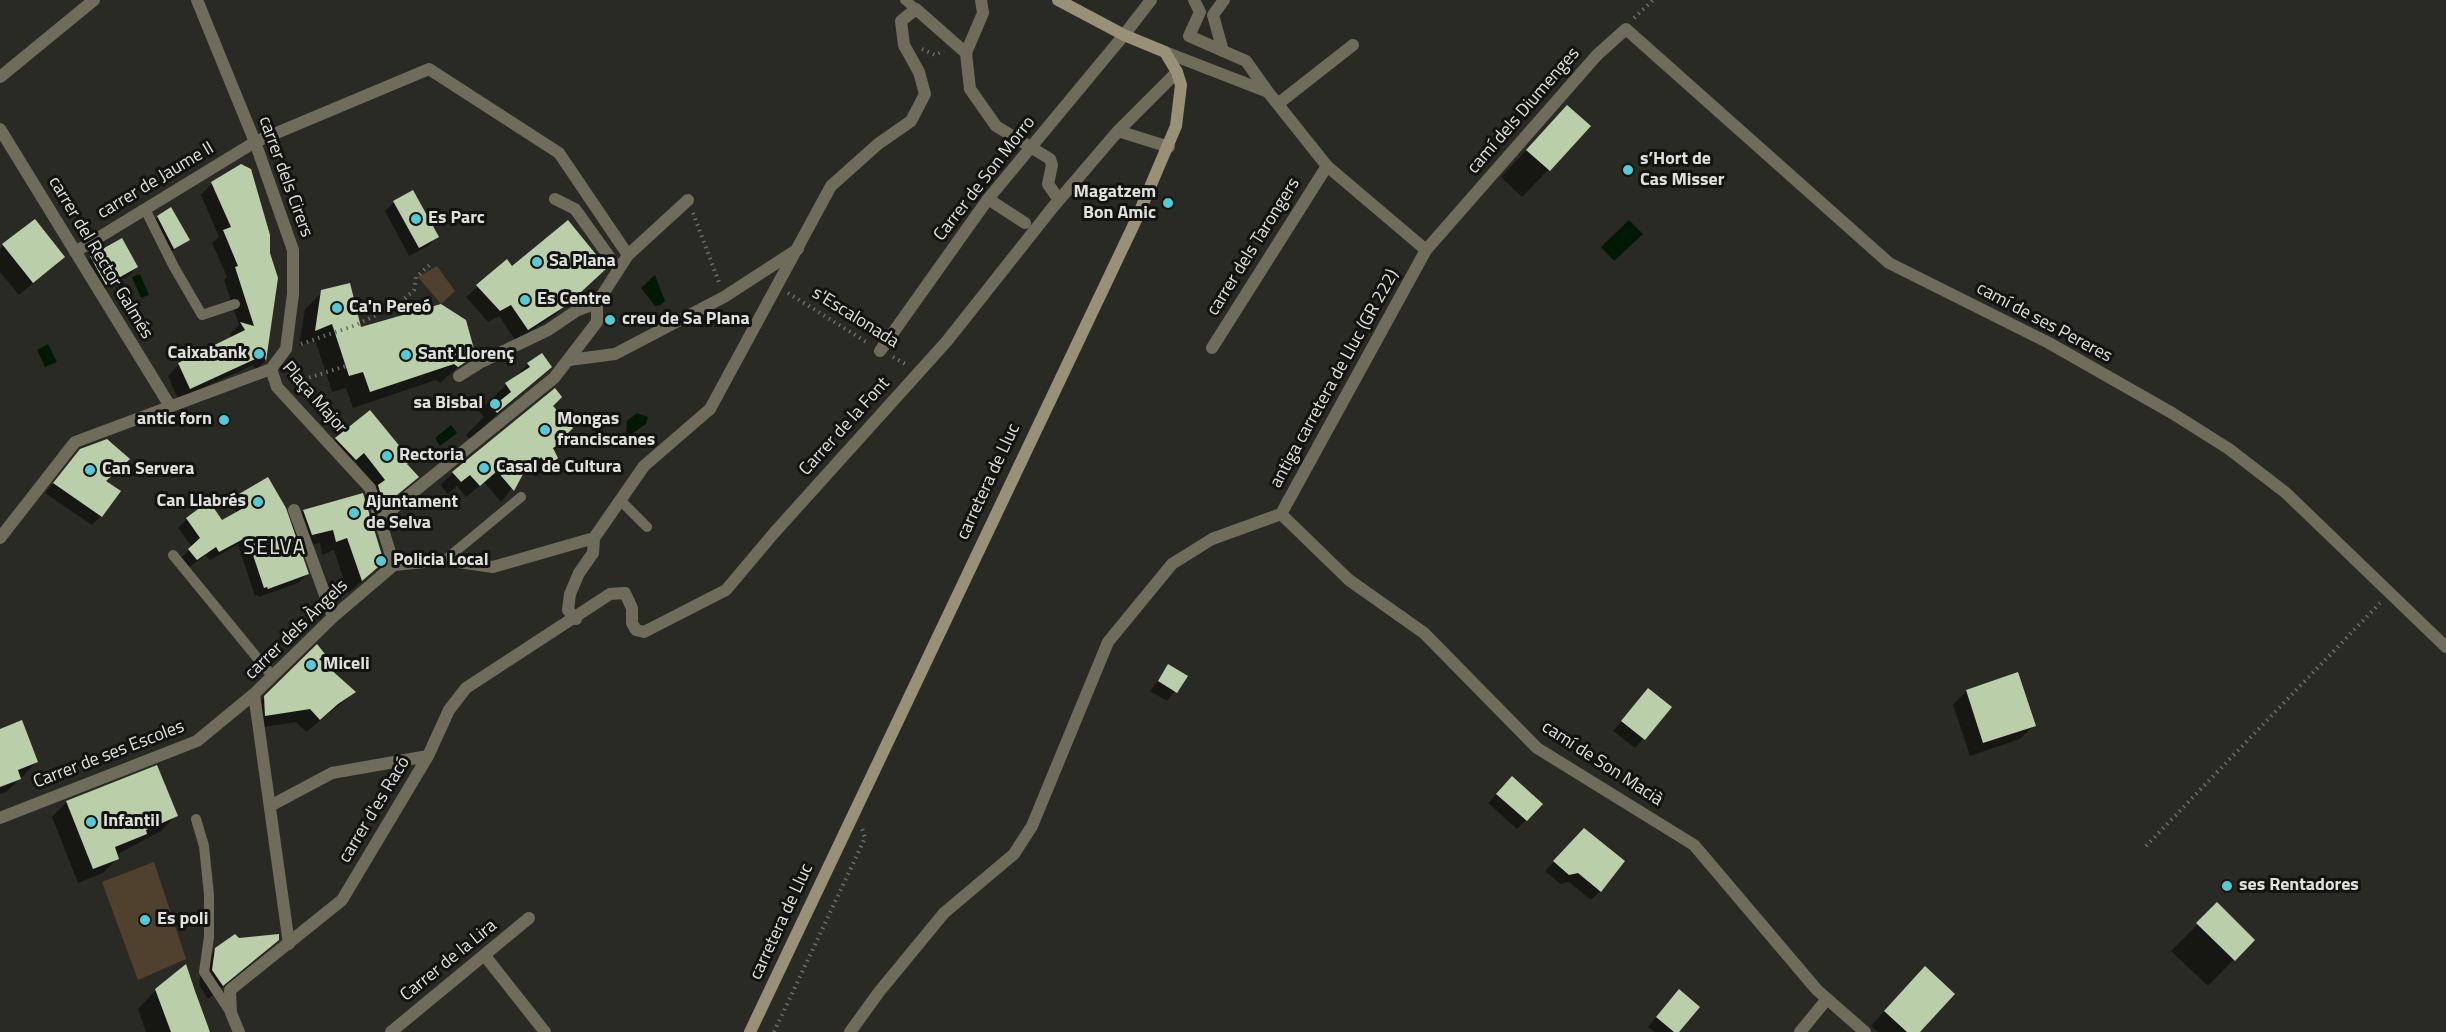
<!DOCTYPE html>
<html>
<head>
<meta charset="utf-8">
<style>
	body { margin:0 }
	canvas { display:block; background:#2a2a24 }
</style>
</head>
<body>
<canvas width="2446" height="1032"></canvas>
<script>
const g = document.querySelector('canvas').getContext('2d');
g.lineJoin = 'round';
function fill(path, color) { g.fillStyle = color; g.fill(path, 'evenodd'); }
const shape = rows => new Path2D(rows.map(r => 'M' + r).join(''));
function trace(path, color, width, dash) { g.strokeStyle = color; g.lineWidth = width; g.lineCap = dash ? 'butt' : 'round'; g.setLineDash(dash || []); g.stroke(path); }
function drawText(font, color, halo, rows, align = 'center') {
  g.font = font + ' "Titillium Web",sans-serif'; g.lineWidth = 6; g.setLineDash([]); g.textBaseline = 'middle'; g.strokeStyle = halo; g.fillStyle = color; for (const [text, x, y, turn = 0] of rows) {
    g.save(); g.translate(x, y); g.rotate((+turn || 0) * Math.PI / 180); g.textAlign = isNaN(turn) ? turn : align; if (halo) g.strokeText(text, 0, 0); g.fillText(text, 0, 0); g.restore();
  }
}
const green = shape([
	[437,266,455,291,441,304,418,277],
	[154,862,186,959,138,980,102,882]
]);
const water = shape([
	[1629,220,1643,234,1614,261,1601,247],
	[140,274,149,295,141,298,132,277],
	[655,275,665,301,661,305,655,306,641,288],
	[48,344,57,362,45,367,37,350],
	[637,413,648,417,646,424,633,433,626,434,627,421],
	[451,425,457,433,440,446,435,438]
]);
const shadow = shape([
	[1567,107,1589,127,1522,197,1501,177],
	[212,183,268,253,276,278,265,361,255,371,253,365,178,399,168,376,179,364,232,338,230,334,239,325,224,280,227,277,212,243,219,237,201,195],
	[394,202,437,237,428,246,409,256,385,211],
	[158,217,188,240,164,257,149,226],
	[121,240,137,267,128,276,97,293,82,266,91,257],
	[3,246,63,257,19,295,0,272,0,249],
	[507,261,512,268,594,279,554,316,516,341,499,316,488,322,466,297],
	[322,292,360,329,466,360,440,383,436,380,353,408,346,388,332,392,315,340,299,346,305,309],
	[528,364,550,367,470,439,466,435,484,417,479,411],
	[555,390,552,406,569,436,553,451,557,457,544,470,535,477,528,468,501,502,484,482,466,497,457,486,448,494,440,485,453,473],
	[336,439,405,464,408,485,376,512,376,489,354,460,346,467,328,448],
	[81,450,105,481,101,516,92,525,45,493],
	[267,479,290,524,303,511,362,495,369,575,348,593,334,550,322,555,320,543,298,548,307,574,298,583,259,597,258,595,255,596,238,545,210,560,206,555,188,568,180,559,192,547,178,528,187,519,221,522,237,513,231,504,240,495],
	[317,646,318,659,354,693,306,732,296,722,252,729,251,711],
	[1169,666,1186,677,1167,701,1150,691],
	[1966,691,2034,725,2020,739,1970,756,1953,705],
	[1640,699,1670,707,1635,748,1613,731],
	[0,730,37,762,6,792,0,794],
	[1503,787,1541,804,1517,829,1488,803],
	[67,802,176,816,161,831,116,855,118,858,103,873,78,883,52,817],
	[1575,839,1600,891,1591,900,1569,882,1560,884,1545,871],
	[2217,905,2253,940,2208,986,2171,951],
	[278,939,264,953,208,999,199,985,202,964,216,950,238,940],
	[1911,982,1918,1032,1878,1032,1871,1026],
	[156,990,206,1025,212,1032,146,1032,138,1009],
	[1670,1000,1677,1032,1655,1032,1648,1027]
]);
const building = shape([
	[1567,105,1591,126,1550,171,1526,150],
	[241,164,251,169,270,235,270,253,278,278,266,361,264,355,190,389,178,363,245,330,240,322,254,326,235,267,238,266,223,230,231,227,211,182],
	[413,190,439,237,419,248,393,201],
	[171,207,190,240,174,249,157,216],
	[35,219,65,257,33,283,2,244],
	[568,220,607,268,567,305,528,330,511,305,500,311,476,285,507,259,512,266],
	[122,238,138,267,106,285,90,256],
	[350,283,361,327,441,304,466,320,474,349,467,361,458,367,454,364,370,392,363,372,349,376,332,324,315,331,321,290],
	[542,353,552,367,497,413,492,407,511,392,505,383,530,367,527,363],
	[555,388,562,397,553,406,573,428,568,433,571,437,553,448,558,458,548,466,541,457,523,474,514,491,497,471,480,486,470,475,461,482,452,472],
	[370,410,411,460,407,464,419,477,386,504,383,502,378,485,385,480,364,453,356,460,335,438],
	[107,439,130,459,106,481,121,491,102,517,53,483,80,449],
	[268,477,286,508,309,574,268,589,267,587,264,588,247,537,219,552,216,547,197,560,188,549,200,538,186,518,209,501,222,520,247,506,239,494],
	[363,493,384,562,362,581,347,538,336,542,333,530,312,535,303,510],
	[317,644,325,654,319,659,356,692,338,704,320,720,310,709,265,716,264,696],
	[1168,664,1188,676,1177,693,1158,681],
	[2018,672,2036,726,1983,743,1966,690],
	[1648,688,1672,707,1645,740,1621,721],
	[22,720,38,762,18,770,21,779,0,787,0,729],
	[157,765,178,816,146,830,147,834,115,847,119,859,93,869,66,801],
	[1512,776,1543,804,1527,821,1496,794],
	[1584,828,1625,861,1601,892,1578,873,1569,875,1553,861],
	[2217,902,2255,940,2235,961,2196,923],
	[235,934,239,938,279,934,279,940,223,986,212,970,215,948],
	[186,964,195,991,210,1032,171,1032,155,989],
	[1925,966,1955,994,1920,1032,1907,1032,1884,1011],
	[1679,989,1700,1007,1679,1032,1674,1032,1656,1017]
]);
const path = shape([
	[1634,18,1653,0],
	[922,49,935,55,944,51],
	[693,213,720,285],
	[788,293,868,343],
	[301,344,356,325,399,304,414,290,416,277,432,263],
	[893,357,907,365],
	[292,383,346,366],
	[2146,846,2380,603],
	[774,1032,865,838,862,828]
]);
const service = shape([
	[905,0,916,9],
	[145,209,174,267,202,315,235,304],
	[620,500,647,527],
	[173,555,272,676],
	[445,560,521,497],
	[196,819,204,846,209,895,209,937,204,972,231,1013]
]);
const pedestrian = shape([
	[1223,51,1213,15,1224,0],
	[555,199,575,209,618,269],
	[569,360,615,354,724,297,798,249]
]);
const minor = shape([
	[197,0,255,142,293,250,293,294,286,349,271,369],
	[981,0,983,13,966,53,970,89,996,126,1050,159,1052,165,1048,184,1059,200],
	[1165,52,1268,92,1246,61,1189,36,1200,12,1194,0],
	[0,77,94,0],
	[1268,92,1327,166,1426,250],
	[1279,103,1353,45],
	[0,129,170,406],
	[1118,131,1169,147],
	[988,199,1025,223],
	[75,252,255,142,429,69,559,153,628,255],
	[1212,348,1327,166],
	[880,351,988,199,1124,35],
	[271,369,277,387,370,488,394,565],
	[459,376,481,362,548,330,576,311,597,303,628,255,688,200],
	[294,510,333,617],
	[1281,514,1349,580,1424,633,1537,748,1694,845,1817,990,1865,1032],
	[380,519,554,378,597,322,597,303],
	[0,538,75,442,271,369],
	[394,565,445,560,493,567,594,538,644,466,710,409,831,186,878,144,911,121,925,94,919,72,904,45,901,21,916,9,966,53],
	[576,619,568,610,570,594,579,573,593,553,594,538],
	[270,806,332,773,428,756],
	[0,818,197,741,254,694],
	[289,944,254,694,333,617,394,565],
	[485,956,545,1032],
	[239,1032,231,1013,230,990,342,900,428,756,449,710,466,688,610,594,625,593,632,608,632,623,636,630,644,632,726,590,774,533,947,341,1053,207,1118,131,1177,72],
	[391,1032,529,918],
	[850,1032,879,992,944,913,1014,854,1032,826,1108,642,1172,564,1212,539,1281,514,1426,250,1597,55,1626,29,1889,263,2049,343,2172,413,2229,449,2286,493,2446,647],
	[1800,1032,1827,999]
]);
const tertiary = shape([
	[1124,35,1151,0]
]);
const secondary = shape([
	[750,1032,1136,220,1176,126,1181,85,1177,72,1165,52,1124,35,1058,0]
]);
const markers = [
	[1628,170,6,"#52cbd7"],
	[1168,203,6,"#52cbd7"],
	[416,219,6,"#52cbd7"],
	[537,262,6,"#52cbd7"],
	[525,300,6,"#52cbd7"],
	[337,308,6,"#52cbd7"],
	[610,320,6,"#52cbd7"],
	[259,354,6,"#52cbd7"],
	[406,355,6,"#52cbd7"],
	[495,404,6,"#52cbd7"],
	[224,420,6,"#52cbd7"],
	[545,430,6,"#52cbd7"],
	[387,456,6,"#52cbd7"],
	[484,468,6,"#52cbd7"],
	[90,470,6,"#52cbd7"],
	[258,502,6,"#52cbd7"],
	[354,513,6,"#52cbd7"],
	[381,561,6,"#52cbd7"],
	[311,665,6,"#52cbd7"],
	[91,822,6,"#52cbd7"],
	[2227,886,6,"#52cbd7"],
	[145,920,6,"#52cbd7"]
];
const streetNames = [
	["camí dels Diumenges",1524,111,-49],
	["carrer dels Cirers",285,177,70],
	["Carrer de Son Morro",985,179,-52],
	["carrer de Jaume II",156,181,-31],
	["carrer dels Tarongers",1254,247,-58],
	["carrer del Rector Galmés",100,258,59],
	["s'Escalonada",855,318,32],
	["camí de ses Pereres",2044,323,28],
	["antiga carretera de Lluc (GR 222)",1335,379,-61],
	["Plaça Major",314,398,49],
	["Carrer de la Font",845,427,-48],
	["carretera de Lluc",989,482,-65],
	["carrer dels Àngels",297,630,-44],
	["Carrer de ses Escoles",109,755,-21],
	["camí de Son Macià",1602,764,33],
	["carrer d'es Racó",375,810,-59],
	["carretera de Lluc",782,922,-65],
	["Carrer de la Lira",449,961,-39]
];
const poiNames = [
	["s’Hort de",1640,160],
	["Cas Misser",1640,181],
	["Magatzem",1156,193,"right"],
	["Bon Amic",1156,214,"right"],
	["Es Parc",428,219],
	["Sa Plana",549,262],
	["Es Centre",537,300],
	["Ca'n Pereó",349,308],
	["creu de Sa Plana",622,320],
	["Caixabank",247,354,"right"],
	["Sant Llorenç",418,355],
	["sa Bisbal",483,404,"right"],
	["antic forn",212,420,"right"],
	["Mongas",557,420],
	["franciscanes",557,441],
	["Rectoria",399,456],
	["Casal de Cultura",496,468],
	["Can Servera",102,470],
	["Can Llabrés",246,502,"right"],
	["Ajuntament",366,503],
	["de Selva",366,524],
	["Policia Local",393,561],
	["Miceli",323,665],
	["Infantil",103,822],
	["ses Rentadores",2239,886],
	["Es poli",157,920]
];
const quarterNames = [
	["SELVA",275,549]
];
fill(green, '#4f412d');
fill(water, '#001905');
fill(shadow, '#0007');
fill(building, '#bacea9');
trace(path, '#6c6d67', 4, [1.5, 4.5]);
trace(service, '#706c5c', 10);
trace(pedestrian, '#706c5c', 12);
trace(minor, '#706c5c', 12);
trace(tertiary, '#706c5c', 12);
trace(secondary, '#989177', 12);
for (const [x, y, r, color] of markers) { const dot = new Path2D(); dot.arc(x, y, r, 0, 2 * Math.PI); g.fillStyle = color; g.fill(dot); trace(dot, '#121310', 2); }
drawText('18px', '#e0e1dd', '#121310', streetNames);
drawText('bold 18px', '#e0e1dd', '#121310', poiNames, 'left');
g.letterSpacing = '1.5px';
drawText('21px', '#e0e1dd', '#121310', quarterNames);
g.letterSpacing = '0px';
</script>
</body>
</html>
